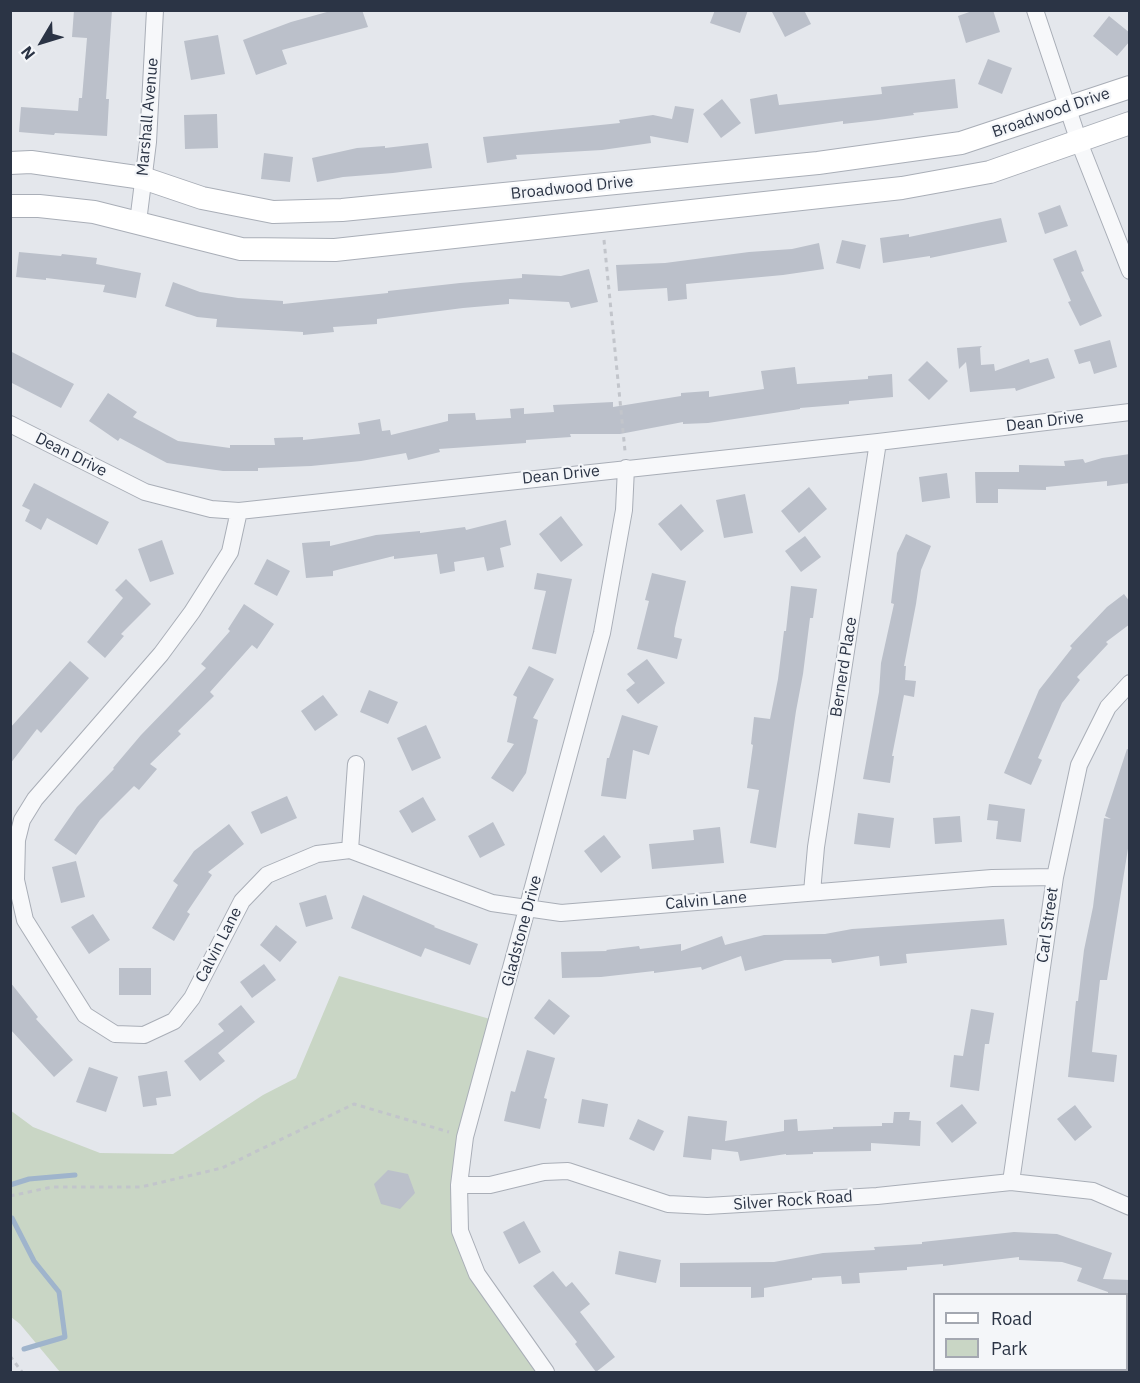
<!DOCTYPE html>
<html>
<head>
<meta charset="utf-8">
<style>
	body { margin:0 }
	#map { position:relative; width:1140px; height:1383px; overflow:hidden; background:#e4e7ec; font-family:"IBM Plex Sans",sans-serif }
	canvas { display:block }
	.frame { position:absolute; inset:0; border:12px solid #2b3445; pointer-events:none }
	.legend { position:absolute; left:933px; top:1293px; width:195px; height:78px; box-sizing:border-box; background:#f4f6f9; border:2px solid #a4a8b1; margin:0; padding:8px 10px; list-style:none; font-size:18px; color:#2b3445 }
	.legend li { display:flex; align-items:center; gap:12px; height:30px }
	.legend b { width:30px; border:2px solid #a4a8b1 }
	.north { position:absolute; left:12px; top:12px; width:60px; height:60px; -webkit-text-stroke:4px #f4f6f9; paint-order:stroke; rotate:232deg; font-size:16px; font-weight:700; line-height:24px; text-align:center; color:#2b3445 }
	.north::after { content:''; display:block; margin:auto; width:21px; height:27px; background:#2b3445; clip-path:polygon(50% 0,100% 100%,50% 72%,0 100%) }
</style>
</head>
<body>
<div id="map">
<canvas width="1140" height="1383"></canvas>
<div class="frame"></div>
<ul class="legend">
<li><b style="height:8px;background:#fff"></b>Road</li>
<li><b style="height:16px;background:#c9d6c5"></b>Park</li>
</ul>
<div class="north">N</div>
</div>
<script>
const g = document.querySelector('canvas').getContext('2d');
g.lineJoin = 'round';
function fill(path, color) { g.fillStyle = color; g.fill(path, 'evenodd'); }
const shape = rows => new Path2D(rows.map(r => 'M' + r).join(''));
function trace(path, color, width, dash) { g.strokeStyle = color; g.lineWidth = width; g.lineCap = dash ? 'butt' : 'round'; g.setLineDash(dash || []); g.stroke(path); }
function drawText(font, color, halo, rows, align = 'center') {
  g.font = font + ' "IBM Plex Sans",sans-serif'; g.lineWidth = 4.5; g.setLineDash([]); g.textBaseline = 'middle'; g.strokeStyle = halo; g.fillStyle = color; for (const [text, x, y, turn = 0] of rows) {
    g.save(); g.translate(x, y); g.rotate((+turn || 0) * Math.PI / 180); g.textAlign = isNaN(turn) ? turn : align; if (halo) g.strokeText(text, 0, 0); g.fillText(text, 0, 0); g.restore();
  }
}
const green = shape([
	[339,976,497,1021,465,1137,460,1231,546,1372,60,1372,20,1324,11,1317,10,1110,33,1127,100,1153,173,1154,263,1095,296,1078]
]);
const stream = shape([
	[10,1185,29,1179,75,1175],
	[12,1218,34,1261,59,1292,65,1337,24,1349]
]);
const building = shape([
	[74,10,112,10,106,99,109,99,107,136,55,133,54,135,19,132,21,107,78,111,79,98,82,98,87,38,72,37],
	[334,10,362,10,368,27,282,50,287,64,256,75,243,40,291,22],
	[715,10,748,10,740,33,710,23],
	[771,10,804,10,811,24,785,37],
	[975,10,993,10,1000,32,966,43,958,16],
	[1109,16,1130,33,1130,41,1117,56,1093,36],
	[218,35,225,74,191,80,184,41],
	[988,59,1012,68,1002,94,978,84],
	[955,79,958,108,913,113,914,115,878,120,843,124,843,121,755,134,750,99,777,94,779,105,882,94,881,87],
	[722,99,741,123,721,138,703,114],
	[675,106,694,109,688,143,650,136,651,143,602,150,516,155,517,159,487,163,483,137,620,123,619,120,653,115,672,119],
	[217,114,218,148,185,149,184,115],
	[428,143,432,168,393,173,343,177,317,182,312,158,357,148,385,146,385,148],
	[264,153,293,157,290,182,261,179],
	[1060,205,1068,226,1045,234,1038,213],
	[1001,218,1007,242,930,258,930,256,883,263,880,238,909,234,909,237],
	[842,240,866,245,860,269,836,263],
	[819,243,824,269,783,275,686,284,687,299,668,301,667,288,618,291,616,265,665,263,749,252,792,249],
	[1076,250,1084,271,1081,272,1102,316,1080,326,1068,302,1071,301,1053,259],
	[19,252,61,256,62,254,97,258,96,264,141,273,136,298,103,292,105,285,46,278,46,280,16,277],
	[589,269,598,302,571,308,569,302,509,299,509,304,463,308,377,319,377,324,333,327,334,332,303,335,303,332,216,327,217,319,197,317,165,306,173,282,200,292,238,298,283,301,283,304,388,293,388,291,460,283,522,278,522,274,561,276],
	[1110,340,1117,367,1094,374,1090,361,1079,364,1074,350],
	[982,346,980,348,981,365,994,364,995,371,1029,359,1030,363,1048,358,1055,378,1016,391,1015,388,970,392,966,362,959,369,957,348],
	[10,351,74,384,61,408,10,382],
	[927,361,948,381,929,400,908,380],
	[795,367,797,384,868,379,868,376,892,374,893,397,849,401,849,404,800,408,800,409,708,423,683,424,683,422,620,434,570,434,571,437,526,440,526,443,439,449,440,452,408,460,406,453,361,461,311,466,258,468,258,471,223,471,167,463,120,438,118,441,89,421,108,393,137,412,133,417,178,441,230,448,230,445,275,445,274,438,303,437,303,440,360,434,358,423,380,419,382,431,390,430,391,435,448,421,448,414,475,413,476,420,511,418,510,409,524,408,524,414,554,412,553,405,613,402,613,407,681,396,681,393,709,391,709,397,764,389,761,371],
	[1130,454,1130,483,1107,486,1107,481,1046,487,1046,490,998,489,998,503,976,503,975,472,1019,472,1019,465,1065,466,1064,461,1083,459,1085,463,1102,458],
	[947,473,950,498,922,502,919,477],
	[34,483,109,522,97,545,47,518,41,530,25,521,30,510,22,506],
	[809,487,827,509,799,533,781,511],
	[745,494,753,533,724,538,716,500],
	[681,504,704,531,681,551,658,524],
	[561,516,583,545,561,562,539,534],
	[506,520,511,545,500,548,504,567,487,571,484,557,454,562,455,571,440,574,437,554,394,559,394,556,333,571,333,576,306,578,302,543,330,541,330,546,376,535,420,531,420,533,465,527,466,530],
	[906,534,931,546,921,570,916,604,904,666,906,666,905,680,916,681,914,697,904,695,892,756,894,756,890,783,863,779,879,692,881,663,894,604,891,603,897,553],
	[805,536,821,557,801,572,785,551],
	[162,540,174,574,150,582,138,549],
	[267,559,290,571,277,596,254,584],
	[537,573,572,579,556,654,532,649,546,591,534,589],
	[652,573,686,581,675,628,674,637,682,639,677,659,637,649,649,601,645,600],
	[126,579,151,604,121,634,124,636,105,658,87,642,123,598,115,590],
	[791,586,817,589,813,618,810,618,803,674,796,711,776,848,750,843,759,790,747,788,753,745,751,744,754,717,770,719,778,679,784,631,786,631],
	[1124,594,1130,602,1130,624,1106,642,1108,644,1077,677,1080,680,1062,703,1038,758,1042,760,1031,785,1004,773,1039,690,1072,648,1070,646,1107,607],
	[244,604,274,624,257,649,252,645,210,692,214,696,178,731,181,734,150,764,157,769,139,790,134,786,100,820,76,855,54,840,77,807,114,769,113,768,141,735,206,668,201,664,230,631,228,629],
	[647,659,665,683,638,704,626,690,635,683,627,674],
	[70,661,89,678,41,733,37,729,10,764,10,728],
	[529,666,554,679,533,718,538,720,526,773,513,792,491,778,514,744,507,742,517,697,513,695],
	[369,690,398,702,388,724,360,712],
	[323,695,338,715,315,731,301,711],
	[622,715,658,726,649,755,633,750,626,799,601,796,607,758,609,758],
	[426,725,441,758,412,771,397,738],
	[1127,749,1130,750,1130,836,1107,980,1100,980,1092,1052,1117,1055,1114,1082,1068,1077,1076,1001,1078,1001,1084,950,1093,907,1104,818,1111,819,1105,816],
	[287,796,297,818,261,834,251,812],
	[423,797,436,820,412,833,399,811],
	[989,804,1025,809,1021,842,996,839,998,821,987,820],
	[858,813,894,818,890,848,854,844],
	[960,816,962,842,935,844,933,818],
	[493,822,505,845,480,858,468,836],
	[229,824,244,844,208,872,212,875,187,912,190,914,174,941,152,928,178,885,173,881,194,851],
	[720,827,724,863,652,869,649,844,694,840,693,830],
	[604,835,621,857,601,873,584,851],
	[76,861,85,897,61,903,52,867],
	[326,895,333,919,306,927,299,903],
	[363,895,435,926,434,927,478,944,470,965,425,948,421,957,351,928],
	[93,914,110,940,89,954,71,927],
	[1004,919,1007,945,906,954,907,963,880,966,879,956,832,963,831,959,785,960,745,971,741,956,702,970,701,967,654,973,654,971,601,977,562,978,561,952,607,951,606,950,639,946,640,949,681,944,681,951,722,936,725,945,764,935,825,934,852,929],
	[276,925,297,942,280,962,260,945],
	[264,964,276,980,252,998,240,982],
	[119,968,151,968,151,995,119,995],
	[10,982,38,1017,36,1019,73,1060,54,1077,10,1029],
	[549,999,570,1016,554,1035,534,1018],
	[241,1005,255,1022,218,1053,225,1061,200,1081,184,1061,224,1031,218,1024],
	[971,1009,994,1013,989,1044,985,1044,979,1091,950,1087,954,1055,963,1056],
	[527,1050,555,1058,544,1098,547,1099,540,1129,504,1121,511,1091,515,1092],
	[89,1067,118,1077,106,1112,76,1102],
	[167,1071,171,1096,156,1098,157,1105,143,1107,138,1076],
	[582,1099,608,1104,604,1127,578,1123],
	[962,1104,977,1123,952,1143,936,1123],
	[1075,1105,1092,1127,1075,1141,1057,1119],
	[894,1112,910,1112,909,1120,921,1121,920,1146,871,1143,871,1151,813,1152,813,1154,786,1155,786,1154,740,1161,738,1152,712,1149,711,1160,683,1157,688,1116,727,1121,725,1141,784,1131,784,1120,797,1119,798,1131,833,1129,833,1127,882,1126,882,1123,893,1123],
	[638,1119,664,1131,654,1151,629,1139],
	[388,1170,408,1174,415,1193,400,1209,381,1204,374,1184],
	[524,1221,541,1252,519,1264,503,1232],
	[1014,1232,1057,1234,1112,1253,1103,1279,1130,1280,1130,1294,1108,1294,1108,1292,1077,1281,1082,1268,1062,1262,1019,1260,1019,1257,943,1266,943,1264,907,1267,907,1270,859,1273,860,1283,842,1284,841,1276,812,1278,812,1280,764,1288,764,1297,751,1298,751,1287,680,1287,680,1263,774,1262,823,1253,875,1250,874,1247,922,1244,922,1242],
	[619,1251,661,1260,656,1283,615,1274],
	[553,1271,566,1287,572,1282,590,1304,580,1312,615,1357,596,1372,575,1344,577,1342,533,1286]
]);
const path = shape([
	[604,240,625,451],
	[10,1196,52,1187,141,1187,222,1168,354,1104,449,1132],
	[10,1356,22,1372]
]);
const street = shape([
	[1035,10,1079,142,1130,271],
	[138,222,148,142,155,10],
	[10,424,145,492,211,509,239,511,878,442,1130,412],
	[239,511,230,552,192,612,161,654,35,799,22,820,17,840,16,880,25,920,85,1015,115,1034,144,1035,174,1021,192,998,242,901,267,875,317,854,350,850,492,903,561,913,992,878,1055,877],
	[350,850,356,764],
	[812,892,816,847,878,442],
	[1011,1182,1055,877,1079,765,1108,707,1130,683],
	[459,1185,490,1185,544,1172,568,1171,668,1204,707,1206,877,1196,1011,1182,1093,1191,1130,1207],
	[546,1372,477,1274,460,1231,459,1185,465,1137,602,633,624,510,626,468],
	[1123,1372,1130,1368]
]);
const secondary = shape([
	[10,163,31,162,143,178,202,198,273,212,342,210,818,163,961,143,1130,87],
	[10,206,39,206,94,212,241,249,335,250,902,188,990,172,1130,123]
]);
const streetNames = [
	["Broadwood Drive",1051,113,-19],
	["Marshall Avenue",148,117,-85],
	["Broadwood Drive",572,188,-6],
	["Dean Drive",1045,422,-7],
	["Dean Drive",71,455,27],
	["Dean Drive",561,475,-6],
	["Bernerd Place",844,667,-81],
	["Calvin Lane",706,901,-5],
	["Carl Street",1048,925,-82],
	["Gladstone Drive",522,931,-75],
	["Calvin Lane",219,945,-63],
	["Silver Rock Road",793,1201,-4]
];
fill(green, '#c9d6c5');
trace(stream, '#9fb4cc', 5);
fill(building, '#bbc0ca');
trace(street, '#a9aeb7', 18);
trace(secondary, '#a9aeb7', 24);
trace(path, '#c2c5cb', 3, [4.5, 4.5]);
trace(street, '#f7f8fa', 16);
trace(secondary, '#fff', 22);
drawText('16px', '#2b3445', '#f4f6f9', streetNames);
</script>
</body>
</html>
